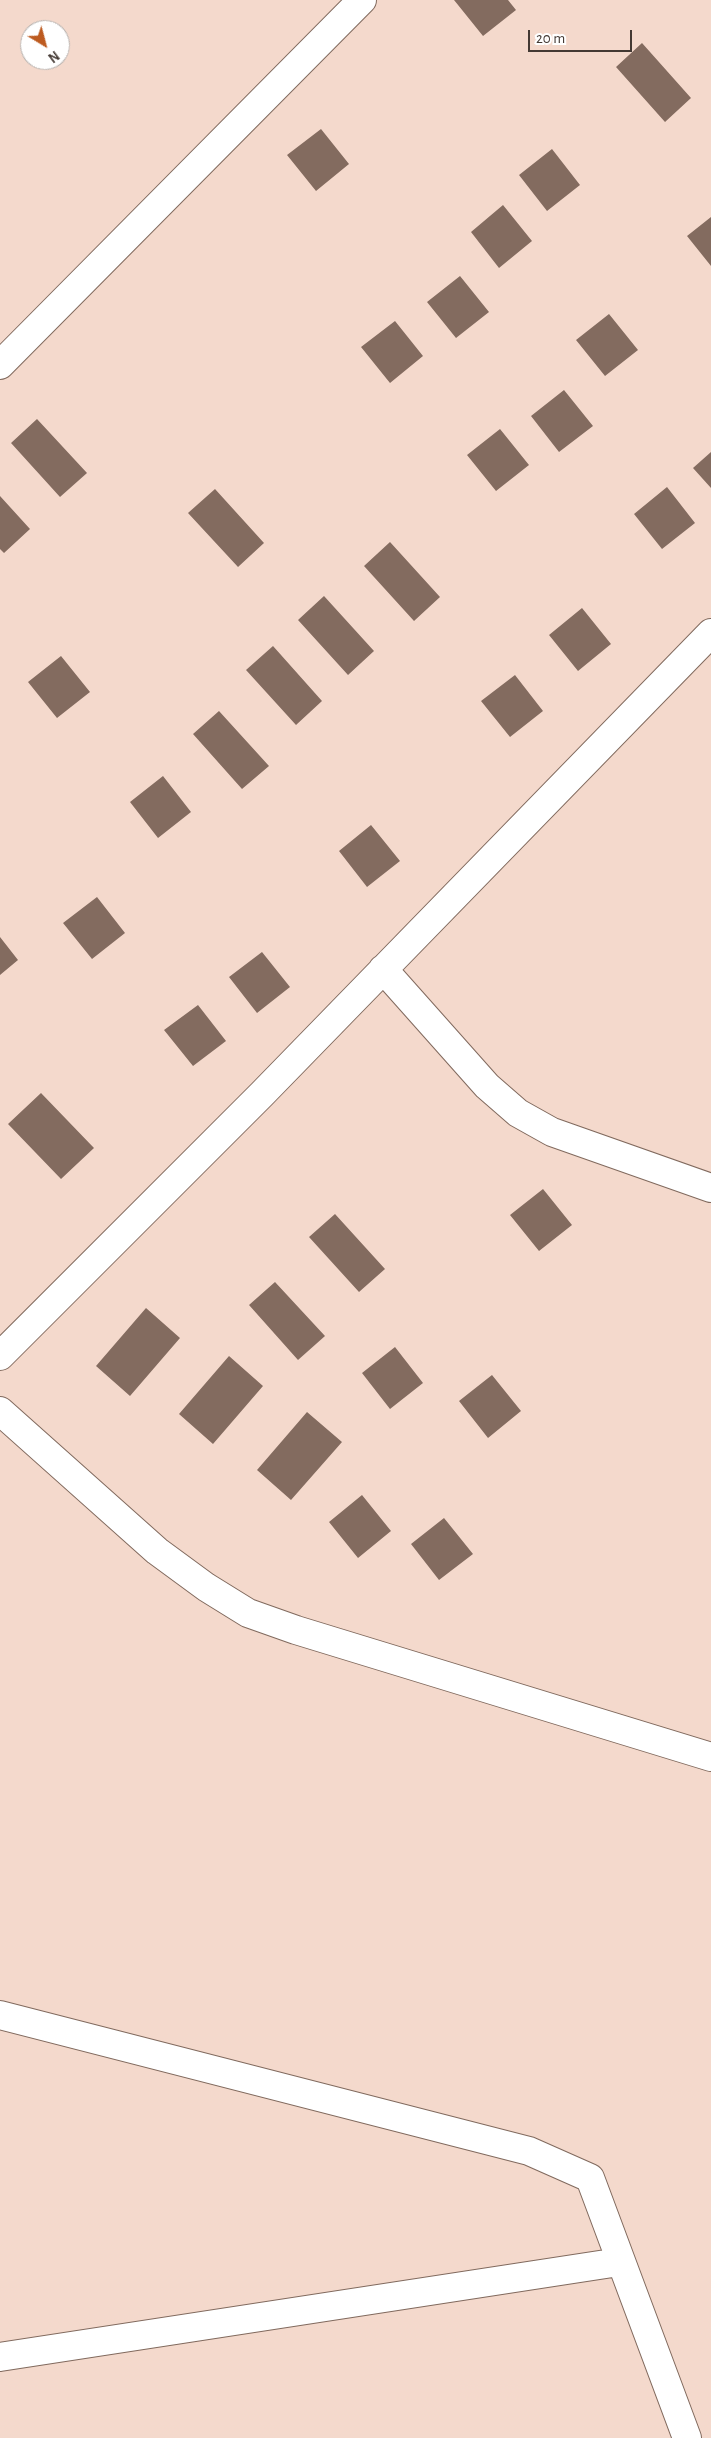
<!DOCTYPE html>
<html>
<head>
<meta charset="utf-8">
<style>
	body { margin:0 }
	#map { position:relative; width:711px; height:2438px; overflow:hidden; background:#f4d9cc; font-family:"Alegreya Sans",sans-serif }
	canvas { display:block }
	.north { position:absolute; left:20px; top:20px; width:50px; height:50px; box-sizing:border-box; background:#fff; border:1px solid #b4b0ad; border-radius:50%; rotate:143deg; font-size:14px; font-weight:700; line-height:20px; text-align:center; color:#433933 }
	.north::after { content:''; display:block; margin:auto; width:18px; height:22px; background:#bd5b20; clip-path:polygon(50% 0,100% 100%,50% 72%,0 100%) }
	.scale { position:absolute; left:528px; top:30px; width:104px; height:22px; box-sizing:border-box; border:2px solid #433933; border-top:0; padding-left:6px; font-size:15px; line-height:18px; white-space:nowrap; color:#433933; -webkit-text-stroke:4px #fff; paint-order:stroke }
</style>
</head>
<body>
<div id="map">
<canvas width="711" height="2438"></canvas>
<div class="north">N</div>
<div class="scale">20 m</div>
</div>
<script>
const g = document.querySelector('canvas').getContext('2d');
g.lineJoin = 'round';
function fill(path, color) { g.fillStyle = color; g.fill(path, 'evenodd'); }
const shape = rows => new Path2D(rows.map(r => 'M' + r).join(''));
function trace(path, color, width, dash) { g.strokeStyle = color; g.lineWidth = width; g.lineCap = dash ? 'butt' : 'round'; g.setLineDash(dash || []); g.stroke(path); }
const building = shape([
	[454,0,508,0,516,10,483,36],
	[642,43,691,98,665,122,616,67],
	[321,129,349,164,316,191,287,155],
	[552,149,580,185,547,211,519,175],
	[503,205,532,241,499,268,471,232],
	[711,217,711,266,687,236],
	[460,276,489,312,456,338,427,302],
	[609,314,638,350,605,376,576,340],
	[395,321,423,356,390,383,361,347],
	[564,390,593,426,559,452,531,416],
	[37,419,87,473,60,497,11,443],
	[500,429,529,465,496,491,467,455],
	[711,452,711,488,693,468],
	[667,487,695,523,662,549,634,514],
	[215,489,264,543,238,567,188,513],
	[0,496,30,529,4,553,0,549],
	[390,542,440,597,414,621,364,566],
	[324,596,374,651,348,675,298,620],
	[582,608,611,644,578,671,549,635],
	[273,646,322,701,296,725,246,670],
	[61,656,90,692,57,718,28,682],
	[515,675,543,711,510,737,481,701],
	[219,711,269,766,242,789,193,734],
	[163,776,191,812,158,838,130,802],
	[371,825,400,861,367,887,339,851],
	[97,897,125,933,92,959,63,923],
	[0,937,18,960,0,975],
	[262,952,290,987,257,1013,229,977],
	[198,1005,226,1041,193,1066,164,1030],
	[41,1093,94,1148,61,1179,8,1124],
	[543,1189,572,1225,539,1251,510,1215],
	[335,1214,385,1269,359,1292,309,1237],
	[275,1282,325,1336,298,1360,249,1305],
	[146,1308,180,1338,130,1396,96,1366],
	[395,1347,423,1383,390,1409,362,1373],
	[229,1356,263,1386,213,1444,179,1414],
	[492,1375,521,1411,488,1438,459,1401],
	[307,1412,342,1442,291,1500,257,1470],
	[362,1495,391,1531,358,1558,329,1522],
	[444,1518,473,1554,439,1580,411,1544]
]);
const minor = shape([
	[0,365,362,0],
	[383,969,487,1086,518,1113,552,1132,711,1188],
	[0,1356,262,1094,711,633],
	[0,1411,157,1551,206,1587,248,1613,296,1630,711,1757],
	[0,2015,529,2151,590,2178,687,2438],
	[0,2357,619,2262]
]);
fill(building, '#836b5f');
trace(minor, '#816a5e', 30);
trace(minor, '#fff', 28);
</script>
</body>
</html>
